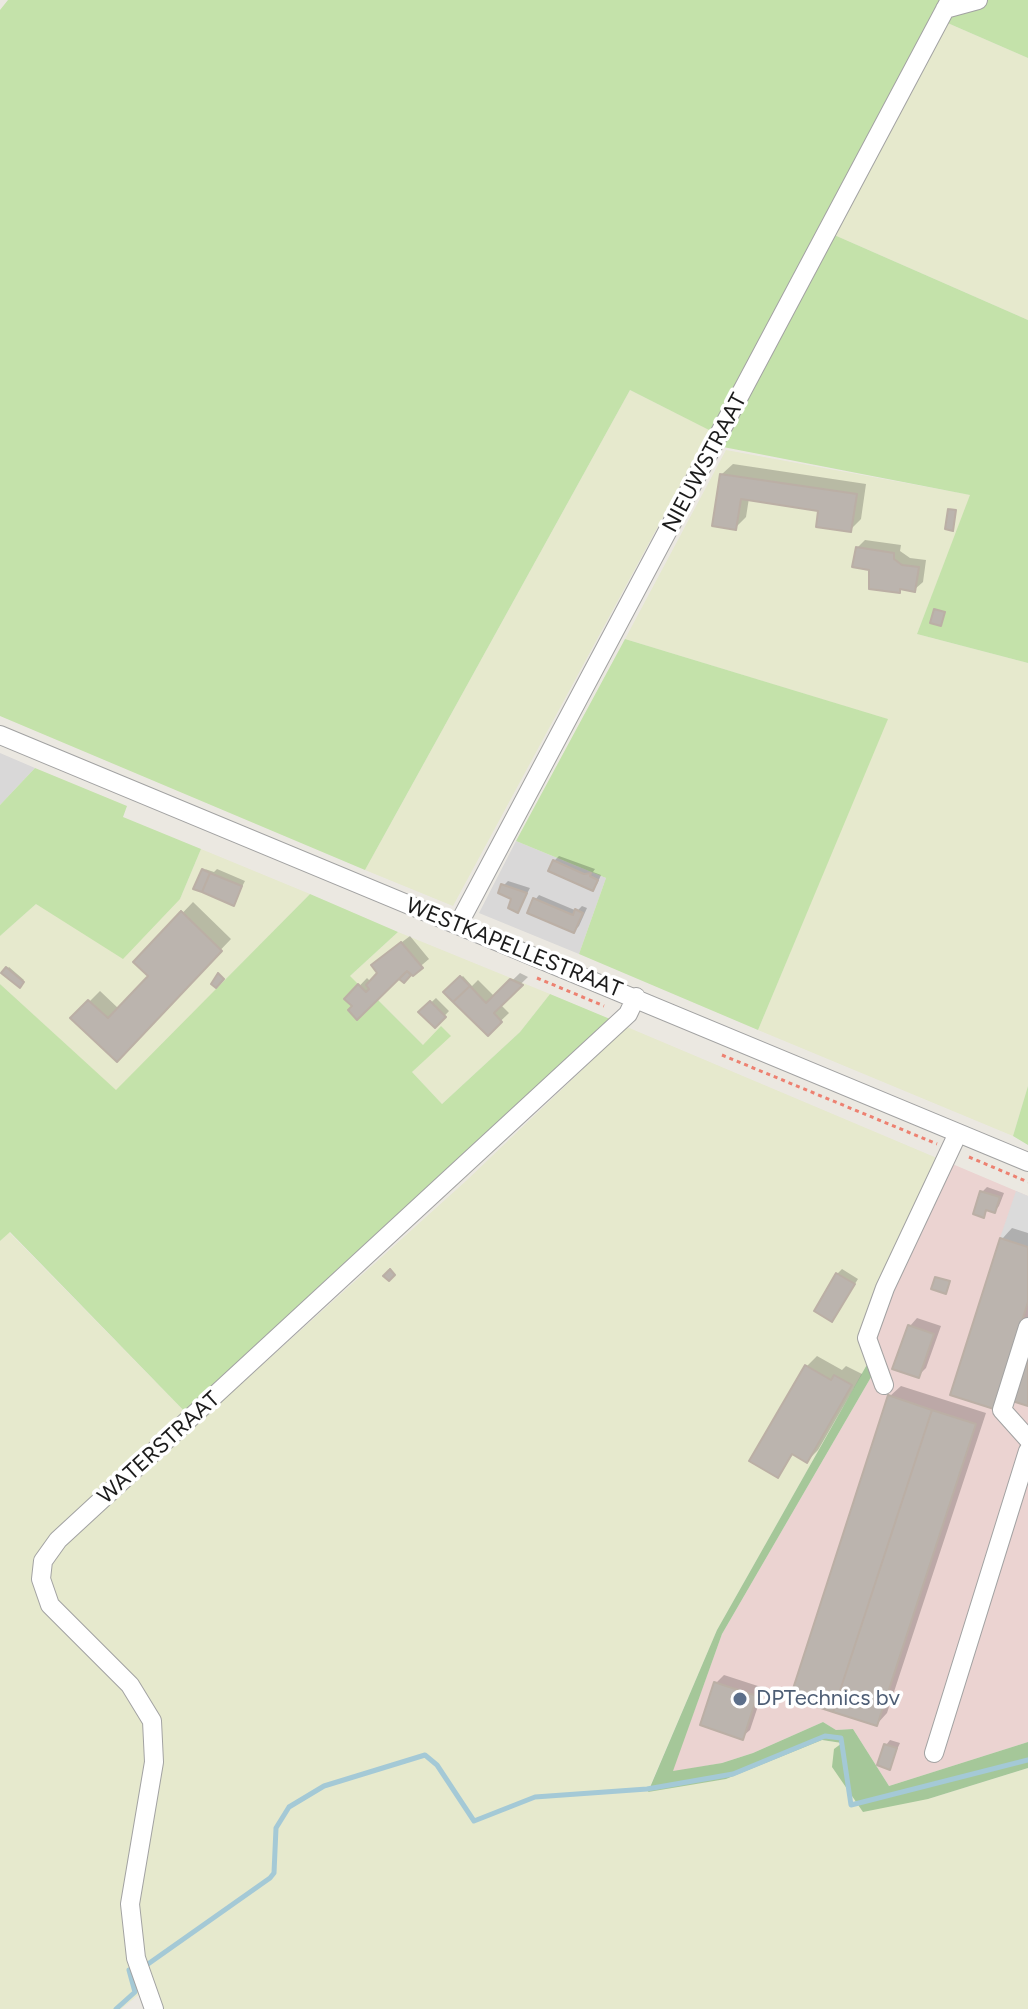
<!DOCTYPE html>
<html>
<head>
<meta charset="utf-8">
<style>
	body { margin:0 }
	canvas { display:block; background:#ebe8e1 }
</style>
</head>
<body>
<canvas width="1028" height="2009"></canvas>
<script>
const g = document.querySelector('canvas').getContext('2d');
g.lineJoin = 'round';
function fill(path, color) { g.fillStyle = color; g.fill(path, 'evenodd'); }
const shape = rows => new Path2D(rows.map(r => 'M' + r).join(''));
function trace(path, color, width, dash) { g.strokeStyle = color; g.lineWidth = width; g.lineCap = dash ? 'butt' : 'round'; g.setLineDash(dash || []); g.stroke(path); }
function drawText(font, color, halo, rows, align = 'center') {
  g.font = font + ' Figtree,sans-serif'; g.lineWidth = 7; g.setLineDash([]); g.textBaseline = 'middle'; g.strokeStyle = halo; g.fillStyle = color; for (const [text, x, y, turn = 0] of rows) {
    g.save(); g.translate(x, y); g.rotate((+turn || 0) * Math.PI / 180); g.textAlign = isNaN(turn) ? turn : align; if (halo) g.strokeText(text, 0, 0); g.fillText(text, 0, 0); g.restore();
  }
}
const residential = shape([
	[0,753,35,768,0,805],
	[516,841,606,878,579,954,479,913]
]);
const commercial = shape([
	[950,1163,1028,1196,1028,1742,889,1786,853,1729,836,1730,823,1722,753,1753,722,1763,672,1772,722,1634,874,1372,876,1341,892,1282]
]);
const farmland = shape([
	[943,21,1028,58,1028,320,832,234],
	[630,390,710,430,453,906,365,870],
	[726,450,971,495,917,634,1028,663,1028,1086,1013,1136,758,1030,887,719,625,639],
	[201,849,310,894,116,1091,0,984,0,936,36,904,180,899],
	[398,932,550,994,520,1032,442,1104,412,1072,450,1035,423,1045,378,1000,357,1020,348,1010,344,999,350,976],
	[627,1027,944,1161,899,1251,869,1361,717,1630,648,1791,726,1779,821,1740,843,1743,832,1767,928,1799,1028,1768,1028,2009,158,2009,135,1921,160,1732,57,1605,49,1576,53,1554,467,1180],
	[9,1232,190,1417,35,1574,113,1673,151,1733,129,1887,142,1992,121,2009,0,2009,0,1241]
]);
const grass = shape([
	[8,0,943,0,715,433,630,390,365,870,0,716,0,10],
	[955,0,1028,0,1028,58,943,21],
	[832,234,1028,320,1028,663,917,634,970,495,718,446],
	[625,639,888,719,758,1030,579,954,606,878,516,841],
	[35,768,127,806,123,817,201,849,180,899,123,959,36,904,0,936,0,805],
	[310,894,398,932,350,976,358,984,345,999,352,1006,348,1011,357,1020,378,1000,423,1045,441,1026,451,1036,412,1072,442,1104,520,1032,550,994,610,1019,190,1417,10,1232,0,1241,0,984,116,1090],
	[1028,1086,1028,1145,1013,1136]
]);
const forest = shape([
	[869,1361,874,1372,722,1634,673,1771,722,1763,753,1753,823,1722,836,1730,853,1729,889,1786,1028,1742,1028,1768,928,1799,863,1812,832,1767,834,1749,842,1743,822,1740,726,1779,648,1792,717,1630]
]);
const parking = shape([
	[1016,1191,1028,1196,1028,1247,1000,1238]
]);
const shadow = shape([
	[733,464,866,484,861,519,850,530,821,510,749,498,746,517,735,528,722,474],
	[865,540,901,545,900,551,910,558,926,560,923,582,915,589,903,588,899,591,871,568,857,548],
	[559,856,595,869,593,872,601,875,597,884,593,888,554,861],
	[205,869,214,872,217,869,245,881,233,904],
	[508,881,530,888,518,911,514,898,503,886],
	[539,895,577,911,582,906,587,908,579,926,574,931,535,900],
	[193,902,231,939,116,1059,73,1018,100,991,119,1009,151,975,136,962],
	[410,936,429,959,404,980,415,965,355,1006,347,999,367,978,371,982,380,973,381,958],
	[9,967,24,980,20,985,4,973],
	[520,973,528,977,500,1004,509,1013,488,1033,446,992,463,976,472,986,478,980,495,997],
	[436,998,449,1011,435,1026,421,1012],
	[987,1187,1004,1193,999,1206,995,1211,988,1209,983,1216,982,1192],
	[1012,1228,1028,1233,1028,1320,1004,1397,1002,1239],
	[842,1269,858,1279,832,1320,837,1274],
	[917,1318,941,1326,926,1368,918,1376,910,1326],
	[817,1356,842,1370,846,1366,862,1374,818,1450,807,1461,794,1453,777,1475,807,1366],
	[901,1386,986,1413,887,1713,877,1724,890,1396],
	[724,1675,764,1688,750,1730,742,1737,716,1683],
	[890,1740,900,1743,889,1767,886,1745]
]);
const stream = shape([
	[148,1964,270,1878,274,1873,276,1828,289,1807,324,1786,425,1755,437,1765,474,1821,535,1797,647,1789,733,1774,825,1736,841,1738,851,1805,1028,1760],
	[116,2009,135,1992,129,1970,133,1969]
]);
const building = shape([
	[720,474,857,494,851,532,816,527,818,511,741,499,736,530,712,526,720,474],
	[948,509,956,510,953,531,945,529,948,509],
	[856,547,894,553,894,559,902,565,919,567,915,592,900,589,900,593,869,589,869,570,852,567,856,547],
	[934,609,945,612,941,626,930,623,934,609],
	[553,860,584,874,591,873,590,876,598,880,593,891,548,871,553,860],
	[202,869,210,873,202,892,193,889,202,869],
	[210,873,242,886,234,906,202,892,210,873],
	[501,884,527,893,518,913,508,908,511,899,498,893,501,884],
	[533,898,573,915,575,909,583,913,574,933,527,913,533,898],
	[181,911,222,951,117,1062,70,1018,88,1000,108,1018,148,976,133,962,181,911],
	[401,942,423,968,413,976,407,971,357,1020,348,1010,352,1006,344,999,358,984,366,992,369,989,366,985,377,973,371,965,401,942],
	[6,967,24,982,20,988,1,973,6,967],
	[407,971,411,975,404,983,399,979,407,971],
	[218,973,224,979,216,988,211,984,218,973],
	[460,976,470,986,453,1002,443,992,460,976],
	[510,979,523,985,494,1013,502,1022,488,1036,453,1002,470,986,486,1003,510,979],
	[430,1001,446,1017,435,1028,418,1012,430,1001],
	[980,1191,1000,1197,995,1213,986,1210,984,1218,973,1214,980,1191],
	[1000,1238,1028,1247,1028,1302,994,1409,950,1395,1000,1238],
	[390,1269,395,1275,389,1281,383,1276,390,1269],
	[836,1273,855,1284,832,1322,814,1311,836,1273],
	[935,1277,950,1281,946,1294,931,1289,935,1277],
	[908,1325,934,1334,919,1378,892,1369,908,1325],
	[1028,1341,1028,1406,1009,1400,1028,1341],
	[805,1365,831,1380,834,1375,852,1385,807,1463,792,1454,778,1478,749,1461,805,1365],
	[888,1395,932,1410,833,1712,790,1698,888,1395],
	[932,1410,976,1424,877,1726,833,1712,932,1410],
	[714,1682,757,1696,743,1740,700,1725,714,1682],
	[884,1744,897,1748,890,1770,877,1765,884,1744]
]);
const path = shape([
	[537,978,604,1006],
	[722,1055,937,1144],
	[969,1157,1028,1182]
]);
const minor = shape([
	[945,9,978,0],
	[0,735,1028,1162],
	[458,925,950,0],
	[1028,1327,1002,1410,1028,1439],
	[884,1385,867,1338,885,1288,958,1133],
	[934,1753,1028,1451],
	[154,2009,136,1958,130,1904,154,1762,152,1721,130,1685,50,1605,41,1579,43,1561,58,1540,628,1014,636,997]
]);
const markers = [
	[740,1699,8,"#5c6f8a"]
];
const streetNames = [
	["NIEUWSTRAAT",705,463,-62],
	["WESTKAPELLESTRAAT",514,948,22],
	["WATERSTRAAT",159,1448,-42]
];
const serviceNames = [
	["DPTechnics bv",756,1699]
];
fill(residential, '#d9d8d8');
fill(commercial, '#ebd3d1');
fill(farmland, '#e6e9cd');
fill(grass, '#c4e2aa');
fill(forest, '#a5c799');
fill(parking, '#dbdbdb');
fill(shadow, '#0003');
trace(stream, '#a4c9d6', 5);
fill(building, '#bbb4ae');
trace(building, '#bbafa5', 2);
trace(minor, '#a2a2a2', 20);
trace(path, '#ed8171', 3, [4, 4]);
trace(minor, '#fff', 18);
for (const [x, y, r, color] of markers) { const dot = new Path2D(); dot.arc(x, y, r, 0, 2 * Math.PI); g.fillStyle = color; g.fill(dot); trace(dot, '#fff', 3); }
drawText('22px', '#1b1b1b', '#fff', streetNames);
drawText('22px', '#4e5e75', '#fff', serviceNames, 'left');
</script>
</body>
</html>
